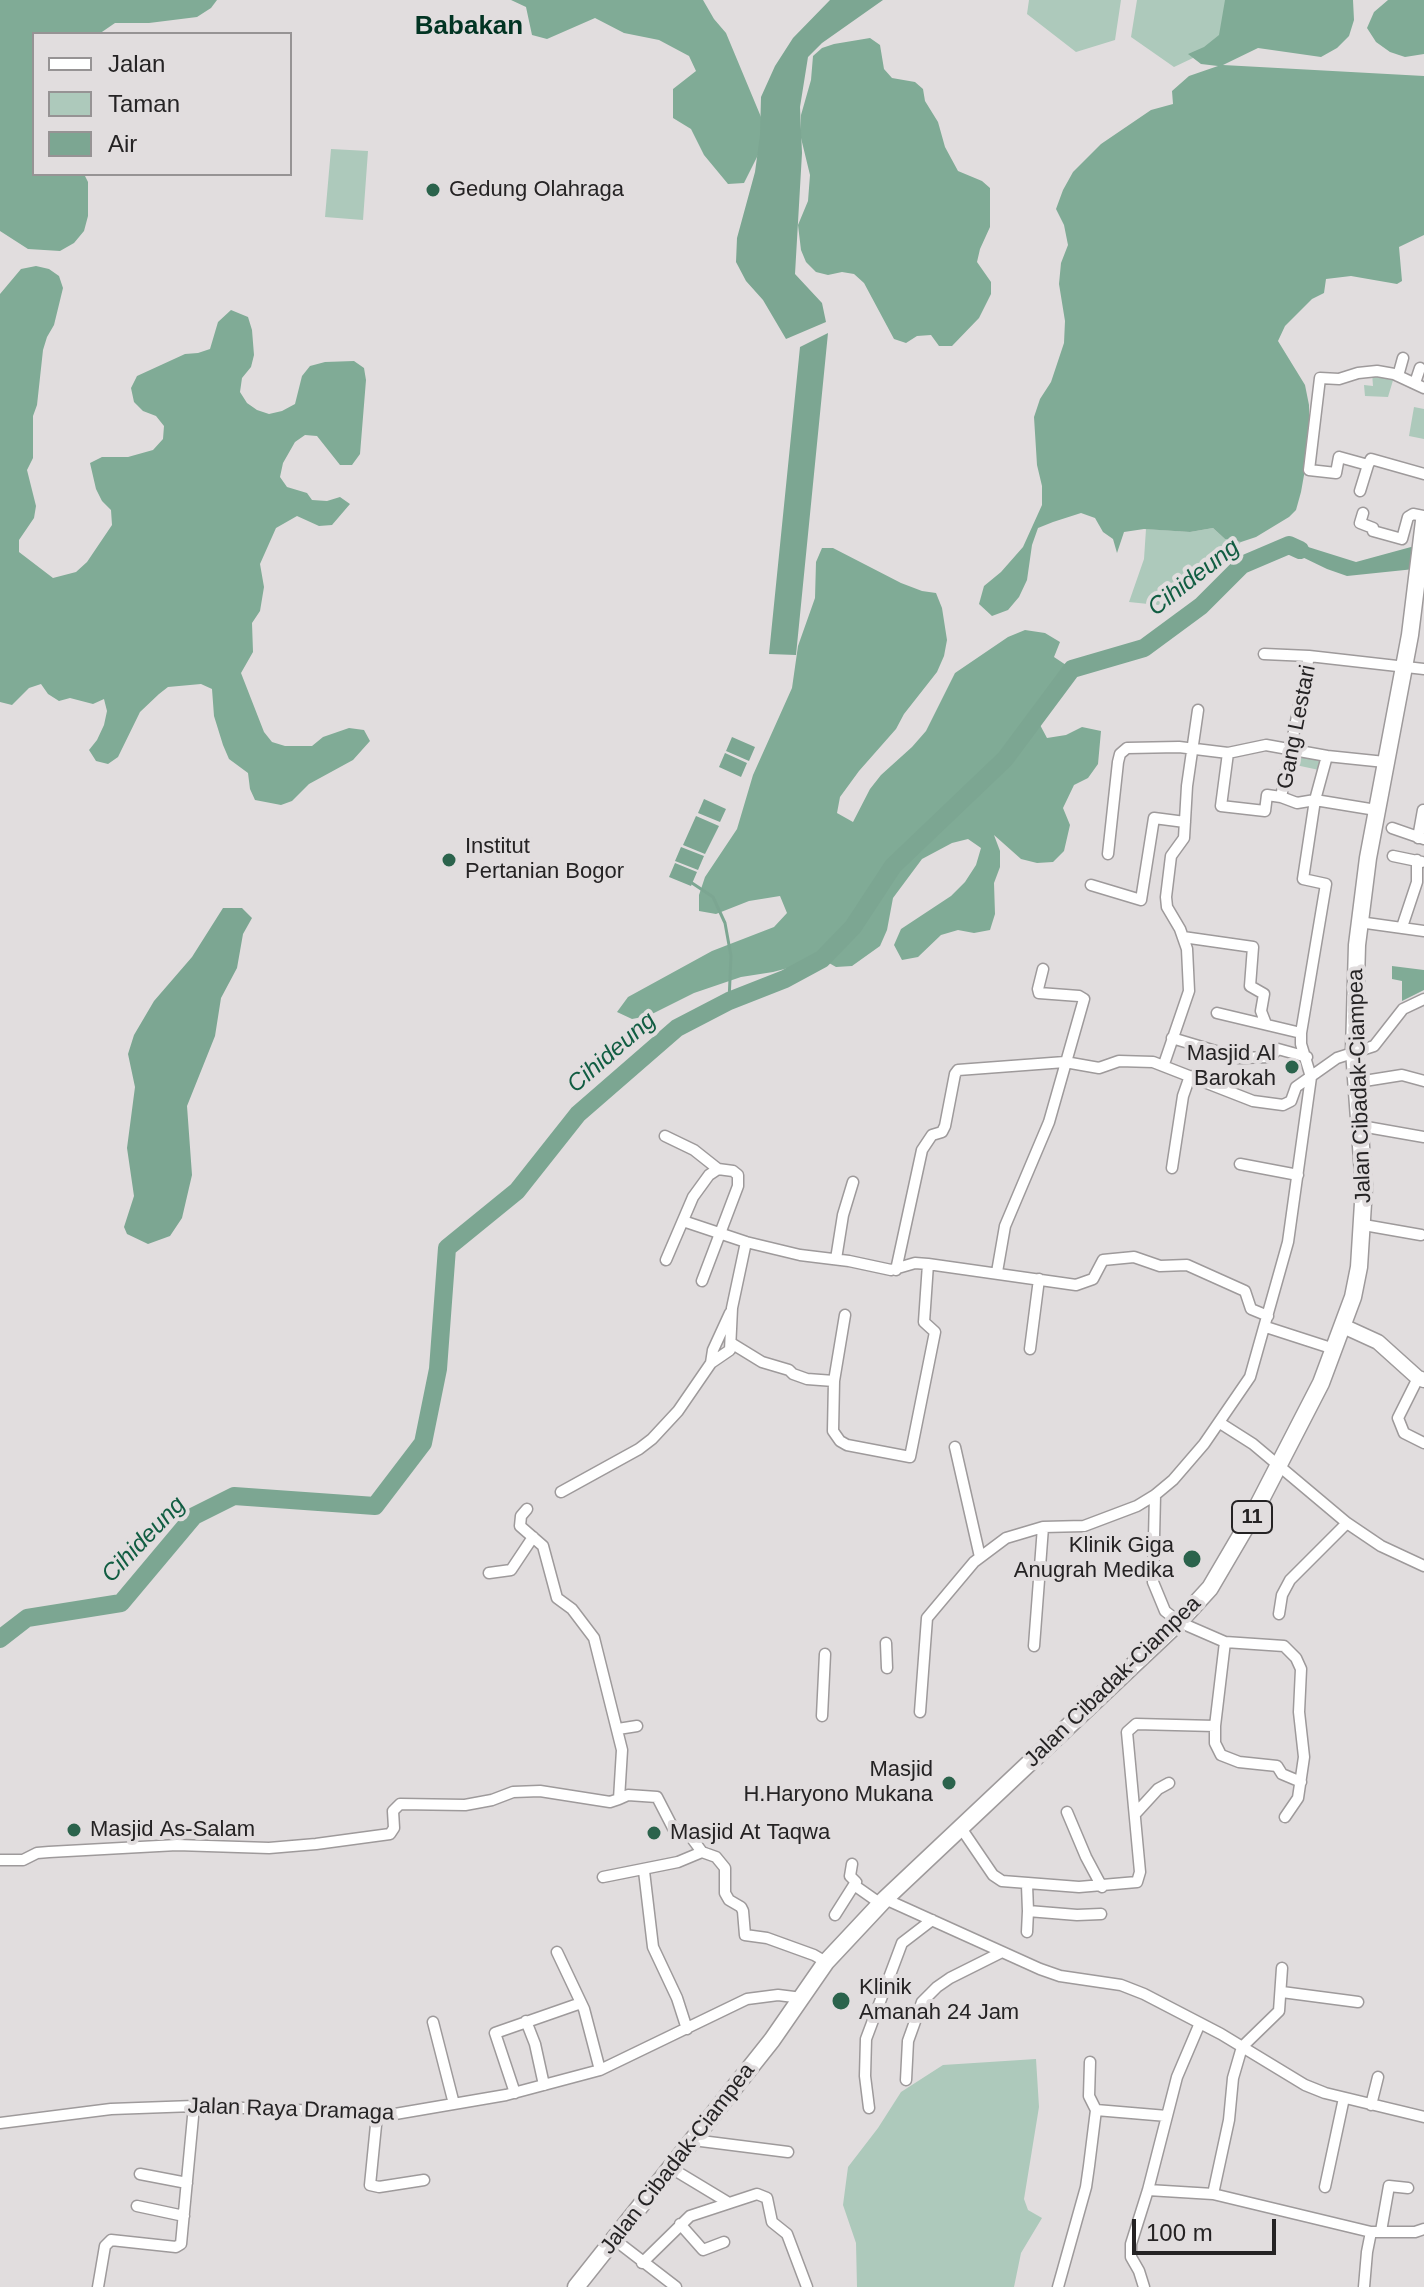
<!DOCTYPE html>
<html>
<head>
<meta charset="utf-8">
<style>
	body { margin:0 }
	#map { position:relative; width:1424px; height:2287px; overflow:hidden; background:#e1ddde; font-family:Helvetica,sans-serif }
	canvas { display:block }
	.legend { position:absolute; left:32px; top:32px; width:260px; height:144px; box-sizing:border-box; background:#e1ddde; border:2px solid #969394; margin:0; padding:10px 14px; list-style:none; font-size:24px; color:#252324 }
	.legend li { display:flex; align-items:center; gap:16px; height:40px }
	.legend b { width:40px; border:2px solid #969394 }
	.scale { position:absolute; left:1132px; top:2219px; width:144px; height:36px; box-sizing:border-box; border:4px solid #252324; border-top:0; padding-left:10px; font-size:24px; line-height:28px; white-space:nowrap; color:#252324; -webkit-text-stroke:6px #e1ddde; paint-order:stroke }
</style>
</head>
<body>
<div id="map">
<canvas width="1424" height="2287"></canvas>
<ul class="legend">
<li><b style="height:10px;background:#fff"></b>Jalan</li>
<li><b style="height:22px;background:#adc9bb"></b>Taman</li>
<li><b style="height:22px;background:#7ca692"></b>Air</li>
</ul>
<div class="scale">100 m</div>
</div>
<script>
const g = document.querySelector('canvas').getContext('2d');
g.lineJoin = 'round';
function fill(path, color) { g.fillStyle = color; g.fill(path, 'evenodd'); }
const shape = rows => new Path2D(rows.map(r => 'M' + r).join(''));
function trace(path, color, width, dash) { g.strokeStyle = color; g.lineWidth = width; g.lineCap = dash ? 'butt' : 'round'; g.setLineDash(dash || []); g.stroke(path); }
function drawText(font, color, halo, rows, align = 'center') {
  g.font = font + ' Helvetica,sans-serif'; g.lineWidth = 8; g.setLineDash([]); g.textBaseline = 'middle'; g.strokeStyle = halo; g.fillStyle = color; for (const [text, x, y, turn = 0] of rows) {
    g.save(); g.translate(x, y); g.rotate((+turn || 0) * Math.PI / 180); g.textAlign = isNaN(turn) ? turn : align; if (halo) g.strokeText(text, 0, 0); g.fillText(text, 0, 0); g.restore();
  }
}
const green = shape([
	[1029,0,1121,0,1115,40,1076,52,1027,14],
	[1137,0,1241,0,1233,39,1174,67,1131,37],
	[331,149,368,151,363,220,325,217],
	[1372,373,1394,377,1388,397,1365,396,1364,385,1373,386],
	[1414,407,1424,409,1424,439,1409,436],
	[1213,528,1225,539,1241,542,1216,569,1172,599,1158,605,1129,602,1144,559,1146,529,1190,532],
	[1294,752,1322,757,1319,770,1291,764],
	[1036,2059,1039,2107,1024,2199,1028,2210,1042,2218,1021,2253,1014,2287,857,2287,856,2243,843,2205,848,2167,878,2128,901,2092,943,2065]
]);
const forest = shape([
	[0,0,217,0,211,8,197,17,149,23,115,23,99,34,34,34,34,174,84,174,88,182,88,216,84,231,74,243,60,251,28,249,0,231],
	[511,0,703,0,714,19,726,33,761,117,761,149,744,183,728,184,704,155,691,129,673,118,673,89,696,71,689,56,659,40,624,33,595,18,547,39,532,35,526,7],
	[1225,0,1353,0,1354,20,1349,36,1337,48,1321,57,1258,48,1223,65,1424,76,1424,235,1399,247,1402,281,1397,284,1351,276,1326,279,1324,293,1312,299,1285,326,1278,341,1305,385,1309,405,1309,447,1301,492,1296,510,1289,517,1256,537,1241,542,1225,539,1213,528,1190,532,1144,529,1124,532,1117,553,1113,539,1103,532,1095,518,1081,513,1053,522,1038,528,1032,545,1027,580,1019,597,1008,610,992,616,979,604,984,586,1001,572,1023,547,1042,505,1042,486,1037,465,1034,417,1040,399,1051,382,1064,343,1065,321,1059,284,1061,263,1068,245,1064,225,1056,209,1063,190,1073,172,1101,144,1151,110,1173,104,1172,91,1189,76,1218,66,1201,64,1188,54,1204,47,1219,35],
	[1388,0,1424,0,1424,54,1405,57,1390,52,1376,42,1367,28,1374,12],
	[870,38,880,45,884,69,892,78,915,82,923,89,925,101,938,122,945,147,958,171,982,181,990,188,990,227,980,249,977,262,991,282,991,294,979,318,952,346,939,346,931,335,917,336,906,343,894,339,864,283,854,274,842,272,828,275,816,272,806,262,801,250,798,225,808,201,810,175,801,138,801,115,811,80,813,56,822,48,834,44],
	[36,266,49,269,59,276,63,288,54,325,47,337,43,350,37,405,33,416,33,458,27,470,36,506,34,518,19,540,19,552,53,578,76,572,87,562,112,525,111,510,102,501,96,489,90,463,102,457,128,457,153,450,163,439,164,426,156,416,143,411,134,402,131,388,137,376,185,354,198,353,210,349,218,322,231,310,248,317,252,330,254,355,251,367,242,378,240,392,247,403,257,410,269,414,282,411,295,404,302,376,310,366,325,362,354,361,364,368,366,380,360,454,352,465,340,465,317,436,305,435,295,442,283,463,280,477,287,487,307,493,312,500,327,501,340,497,350,504,332,525,319,526,297,516,276,528,260,564,264,587,260,611,252,623,253,652,241,673,264,732,272,742,285,746,312,746,323,737,349,728,364,730,370,741,353,760,309,784,292,801,281,805,255,800,250,789,248,773,229,759,223,745,214,716,212,689,201,684,168,687,159,694,140,712,118,757,108,764,96,761,89,750,97,740,104,725,107,711,104,699,93,704,70,698,59,701,48,694,41,684,29,688,12,705,0,702,0,294,21,269],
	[822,548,833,548,901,583,922,591,936,593,942,608,947,640,944,656,937,672,904,714,896,729,859,771,840,797,837,813,853,822,870,789,881,775,912,747,926,731,955,673,1008,637,1025,630,1045,633,1060,642,1054,657,1072,669,1052,691,1039,723,1047,738,1066,735,1082,727,1101,731,1098,764,1088,778,1074,785,1063,808,1070,825,1064,851,1053,862,1037,863,1021,859,994,835,1000,851,1000,867,994,883,995,914,990,930,974,933,958,930,941,935,918,957,902,960,894,945,901,929,951,896,965,882,976,865,981,848,968,839,952,843,922,859,893,898,887,930,880,946,852,966,836,967,822,959,773,972,741,977,694,993,648,1016,632,1019,617,1012,628,997,712,951,774,927,787,913,780,896,749,901,716,914,699,911,699,895,705,877,737,829,753,775,792,688,798,646,815,598,816,562],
	[1392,966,1424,970,1424,990,1402,1001,1402,981,1392,979]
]);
const water = shape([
	[830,0,883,0,822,43,808,57,800,107,802,153,795,274,822,303,826,322,786,339,763,300,746,281,736,262,737,238,755,172,760,135,761,97,775,66,793,38],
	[828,333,796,655,769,654,800,347],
	[1289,541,1356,562,1411,547,1424,547,1424,568,1347,576,1327,569,1298,555,1282,553,1279,543],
	[732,737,755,747,749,761,726,751],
	[725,753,747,763,741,777,719,767],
	[704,799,726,809,720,822,698,813],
	[696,816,719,826,705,854,683,845],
	[681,847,704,856,698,870,675,861],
	[675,863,697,872,691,886,669,877],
	[223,908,242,908,252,918,243,934,237,968,221,998,215,1036,187,1106,192,1175,182,1218,170,1236,148,1244,127,1234,124,1227,134,1196,127,1148,135,1087,128,1054,134,1035,154,1001,192,957]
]);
const stream = shape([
	[692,883,713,897,725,923,731,956,729,1001]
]);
const river = shape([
	[0,1639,27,1618,121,1603,194,1516,234,1496,375,1506,423,1443,438,1369,447,1248,517,1191,578,1114,677,1028,729,1001,785,979,822,959,853,927,893,866,1005,759,1072,669,1144,648,1201,606,1242,565,1289,545,1300,550]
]);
const minor = shape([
	[1398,376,1403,358],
	[1415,383,1420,368],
	[1424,388,1394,374,1377,371,1358,373,1339,379,1320,378,1309,470,1336,473,1339,457,1368,465,1371,459,1424,474],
	[1360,491,1368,465],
	[1363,513,1360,523,1373,528,1373,531,1402,539,1408,517,1413,514,1424,516],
	[1264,654,1309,656],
	[1228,753,1221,806,1265,811,1267,795,1281,797],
	[1376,810,1315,800,1297,803,1281,797,1309,656,1424,669],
	[1392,828,1424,839],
	[1418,838,1423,810],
	[1108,854,1118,762,1120,754,1127,748,1179,747,1228,753,1266,745,1327,756],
	[1393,856,1422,862],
	[1091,885,1141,900,1154,818,1185,822],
	[1359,922,1424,931],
	[1402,927,1417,882,1417,860],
	[1183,937,1253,947,1250,986,1264,994,1261,1011,1266,1024],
	[1217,1013,1301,1033],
	[1172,1038,1239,1058,1270,1057,1278,1049,1307,1057],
	[1164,1064,1189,991,1187,949,1180,929,1167,907,1166,897,1171,856,1184,838,1187,786,1198,710],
	[1358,1082,1402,1075,1424,1081],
	[1361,1126,1424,1137],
	[665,1136,694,1150,718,1169,733,1171,738,1175,738,1186,702,1281],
	[1240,1164,1298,1175],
	[1172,1168,1183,1096,1190,1076],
	[683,1221,746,1242,800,1255,849,1261,891,1270,915,1263,928,1264,1076,1285,1093,1279,1103,1260,1134,1257,1160,1266,1187,1265,1245,1291,1251,1309,1268,1316],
	[1364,1225,1421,1235],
	[836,1259,843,1215,853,1182],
	[666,1260,693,1197,709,1175,718,1169],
	[896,1270,922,1150,932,1135,942,1132,945,1126,955,1074,958,1070,1065,1062,1099,1068,1119,1061,1153,1062,1253,1101,1283,1105,1291,1101,1296,1087,1337,1058,1374,1046,1403,1009,1424,999],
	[997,1272,1005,1226,1049,1122,1084,999,1079,996,1039,993,1038,989,1043,969],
	[845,1315,834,1381,833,1431,840,1441,847,1445,910,1457,935,1332,924,1322,928,1264],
	[1266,1327,1334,1349],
	[731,1343,762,1362,789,1370,793,1374,807,1379,834,1381],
	[1030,1349,1039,1279],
	[711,1363,713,1350,730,1313],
	[1418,1378,1398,1418,1404,1433,1424,1443],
	[1220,1423,1253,1444,1347,1523,1381,1546,1424,1566],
	[955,1447,980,1557],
	[561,1492,639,1449,652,1439,678,1411,711,1363,730,1350,732,1308,746,1242],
	[1155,1495,1153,1582,1165,1611,1179,1622,1225,1642,1284,1646,1296,1658,1301,1669,1299,1712,1304,1757,1298,1798,1285,1817],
	[527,1509,521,1516,520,1526,543,1546,557,1598,572,1609,594,1638,622,1750,619,1799,628,1795,657,1797,673,1828,691,1837,702,1852,716,1857,725,1868,725,1893,729,1900,741,1907,743,1911,745,1935,767,1938,814,1955,826,1962],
	[489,1573,511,1570,533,1537],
	[1279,1614,1282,1595,1290,1580,1347,1523],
	[886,1643,887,1668],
	[1034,1646,1043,1527],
	[920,1712,927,1618,974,1562,1006,1538,1043,1527,1084,1526,1137,1506,1155,1495,1173,1480,1204,1444,1250,1377,1288,1242,1311,1077,1301,1044,1301,1033,1326,884,1303,879,1315,800,1327,756,1385,762],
	[822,1716,825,1654],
	[1215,1726,1215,1743,1221,1755,1239,1762,1277,1766,1282,1774,1301,1782],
	[618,1729,637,1726],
	[1067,1812,1086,1857,1102,1887],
	[1136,1813,1158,1789,1169,1783],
	[961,1828,993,1875,1002,1881,1079,1887,1137,1882,1140,1872,1127,1732,1136,1724,1215,1726,1225,1642],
	[0,1860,23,1860,37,1853,49,1852,177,1845,269,1848,316,1844,390,1834,394,1828,393,1811,400,1804,465,1805,492,1800,513,1792,540,1791,610,1802,619,1799],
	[852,1864,850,1876,856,1882,854,1885,881,1904],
	[644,1871,653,1947,677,1998,687,2029],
	[603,1877,678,1862,702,1852],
	[1027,1885,1028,1911,1077,1915,1101,1914],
	[885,1899,1040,1969,1060,1976,1121,1985,1144,1994,1221,2034,1305,2085,1325,2093,1424,2117],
	[835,1915,854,1885],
	[1027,1932,1028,1911],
	[557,1952,584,2009,600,2070],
	[1282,1992,1358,2002],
	[526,2021,535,2044,544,2085],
	[433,2022,454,2104],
	[906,2080,908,2041,922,2002,937,1987,950,1978,1002,1952],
	[515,2093,495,2033,581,2003],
	[1371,2105,1378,2077],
	[869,2108,865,2076,866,2039,902,1943,932,1920],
	[1096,2110,1167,2116],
	[377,2115,370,2185,379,2187,424,2180],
	[0,2123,111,2109,194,2106,395,2114,506,2095,600,2070,747,1999,778,1995,802,1998],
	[693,2140,788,2152],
	[671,2168,729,2203],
	[140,2174,187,2183],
	[1325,2187,1344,2098],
	[1148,2190,1213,2194,1371,2232],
	[1213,2194,1229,2120,1233,2078,1242,2047,1279,2011,1282,1968],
	[137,2206,184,2216],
	[680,2224,703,2250,724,2242],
	[1381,2231,1389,2186,1408,2188],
	[615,2240,676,2287],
	[642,2263,690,2216,757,2194,767,2198,772,2222,787,2234,807,2287],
	[98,2287,105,2246,111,2240,176,2247,181,2244,194,2106],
	[1058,2287,1086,2187,1089,2166,1096,2110,1089,2096,1090,2062],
	[1144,2287,1139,2271,1131,2257,1131,2244,1148,2190,1177,2077,1200,2023],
	[1364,2287,1367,2252,1371,2232,1415,2232,1424,2229]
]);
const secondary = shape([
	[1343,1326,1378,1342,1418,1378,1424,1380]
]);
const trunk = shape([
	[576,2287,772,2040,826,1962,885,1899,1179,1622,1210,1588,1254,1513,1321,1383,1353,1297,1359,1267,1364,1187,1354,1051,1357,945,1368,858,1410,635,1424,521]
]);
const markers = [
	[433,190,8,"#2b634c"],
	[449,860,8,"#2b634c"],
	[1292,1067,8,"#2b634c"],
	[1192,1559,10,"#2b634c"],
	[949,1783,8,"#2b634c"],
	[74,1830,8,"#2b634c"],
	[654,1833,8,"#2b634c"],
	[841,2001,10,"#2b634c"]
];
const shields = [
	[1252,1517,40]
];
const shieldNames = [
	["11",1252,1517]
];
const poiNames = [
	["Gedung Olahraga",449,190],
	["Institut",465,847],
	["Pertanian Bogor",465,872],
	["Masjid Al",1276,1054,"right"],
	["Barokah",1276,1079,"right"],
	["Klinik Giga",1174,1546,"right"],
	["Anugrah Medika",1174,1571,"right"],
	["Masjid",933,1770,"right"],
	["H.Haryono Mukana",933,1795,"right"],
	["Masjid As-Salam",90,1830],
	["Masjid At Taqwa",670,1833],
	["Klinik",859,1988],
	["Amanah 24 Jam",859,2013]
];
const streetNames = [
	["Gang Lestari",1297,727,-79],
	["Jalan Cibadak-Ciampea",1360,1086,-92],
	["Jalan Cibadak-Ciampea",1113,1682,-44],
	["Jalan Raya Dramaga",291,2110,2],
	["Jalan Cibadak-Ciampea",678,2159,-52]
];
const waterNames = [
	["Cihideung",1194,578,-38],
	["Cihideung",612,1053,-41],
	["Cihideung",144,1540,-46]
];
const quarterNames = [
	["Babakan",469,27]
];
fill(green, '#adc9bb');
fill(forest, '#80ab96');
fill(water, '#7ca692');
trace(stream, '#7ca692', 3);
trace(river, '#7ca692', 18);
trace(minor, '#9e9a9b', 13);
trace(secondary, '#9e9a9b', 17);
trace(trunk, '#9e9a9b', 19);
trace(minor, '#fff', 10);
trace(secondary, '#fff', 14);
trace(trunk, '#fff', 16);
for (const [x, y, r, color] of markers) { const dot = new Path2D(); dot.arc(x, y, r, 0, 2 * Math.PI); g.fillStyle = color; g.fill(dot); trace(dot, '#e1ddde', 3); }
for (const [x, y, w] of shields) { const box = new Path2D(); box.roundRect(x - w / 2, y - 16, w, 32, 6); g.fillStyle = '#e1ddde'; g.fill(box); trace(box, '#252324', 2); }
drawText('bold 20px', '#252324', null, shieldNames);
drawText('22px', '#252324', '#e1ddde', poiNames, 'left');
drawText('22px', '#252324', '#e1ddde', streetNames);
drawText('italic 24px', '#115d42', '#e1ddde', waterNames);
drawText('bold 26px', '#023423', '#e1ddde', quarterNames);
</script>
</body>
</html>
